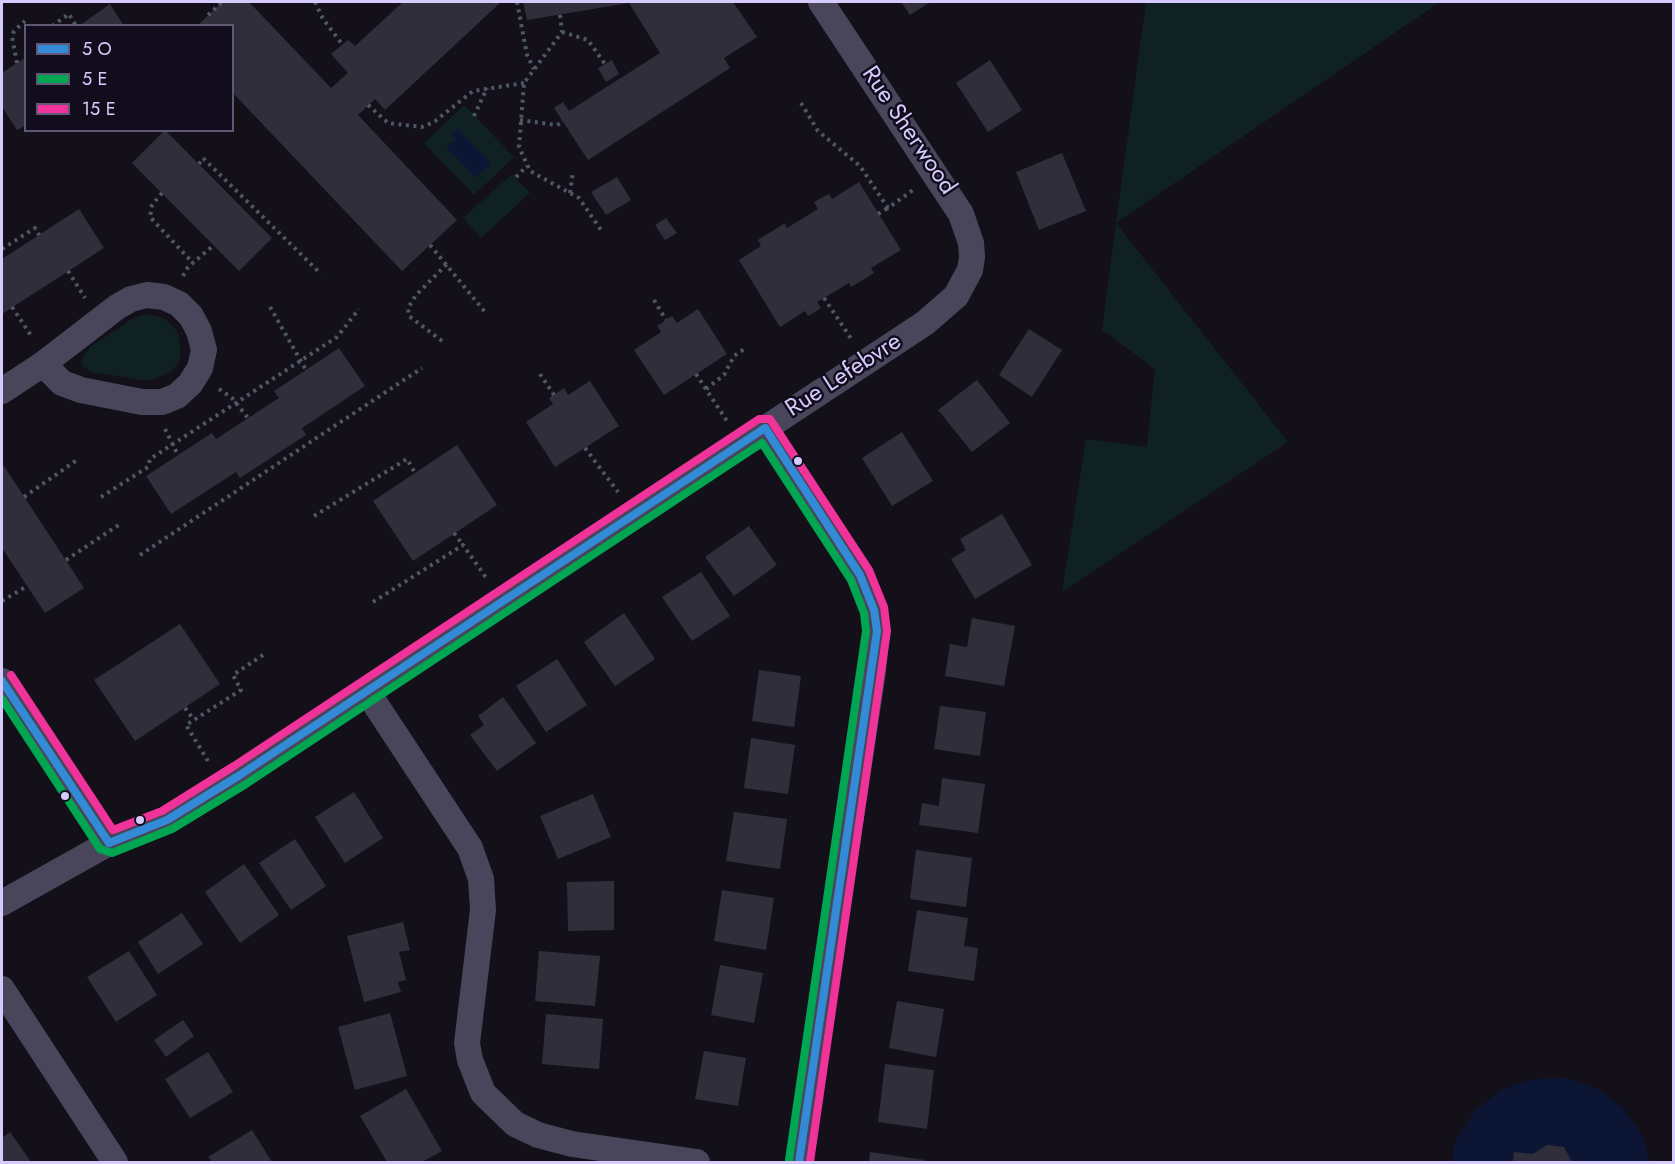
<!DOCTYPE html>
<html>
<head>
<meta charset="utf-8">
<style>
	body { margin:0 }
	#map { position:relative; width:1675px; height:1164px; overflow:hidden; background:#13101a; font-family:Jost,sans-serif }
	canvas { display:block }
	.frame { position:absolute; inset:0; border:3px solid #d6cbfc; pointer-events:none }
	.legend { position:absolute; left:24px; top:24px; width:210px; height:108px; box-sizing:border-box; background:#110d1d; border:2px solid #605976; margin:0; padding:8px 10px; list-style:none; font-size:18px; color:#d6cbfc }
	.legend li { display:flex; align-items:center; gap:12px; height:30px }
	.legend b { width:30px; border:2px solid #605976 }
</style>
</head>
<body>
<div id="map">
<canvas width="1675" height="1164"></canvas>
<div class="frame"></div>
<ul class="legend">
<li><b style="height:8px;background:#338bd7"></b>5 O</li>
<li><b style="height:8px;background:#00a651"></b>5 E</li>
<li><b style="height:8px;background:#ef339a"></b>15 E</li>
</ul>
</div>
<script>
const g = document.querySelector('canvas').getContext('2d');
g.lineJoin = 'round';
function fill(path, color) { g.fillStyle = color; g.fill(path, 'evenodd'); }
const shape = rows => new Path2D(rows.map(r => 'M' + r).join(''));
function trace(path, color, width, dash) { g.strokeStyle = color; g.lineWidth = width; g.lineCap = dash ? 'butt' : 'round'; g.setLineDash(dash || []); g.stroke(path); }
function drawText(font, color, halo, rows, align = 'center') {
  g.font = font + ' Jost,sans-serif'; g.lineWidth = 5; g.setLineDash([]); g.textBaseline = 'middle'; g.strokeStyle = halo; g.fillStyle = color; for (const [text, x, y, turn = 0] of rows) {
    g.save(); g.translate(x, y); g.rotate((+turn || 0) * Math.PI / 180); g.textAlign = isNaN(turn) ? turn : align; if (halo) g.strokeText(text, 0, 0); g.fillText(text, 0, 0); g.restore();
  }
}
const green = shape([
	[1146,2,1440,2,1116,223,1288,442,1062,592,1086,439,1147,447,1155,369,1102,330,1116,223],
	[464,105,514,157,474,195,424,143],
	[512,174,530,193,481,238,463,218],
	[145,314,164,318,178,332,181,353,179,362,171,372,148,381,92,372,82,366,81,361,89,348,133,318]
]);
const water = shape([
	[457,128,491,163,475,178,446,147,456,139,451,134],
	[1567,1078,1598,1089,1623,1108,1642,1135,1650,1162,1452,1162,1455,1142,1473,1113,1500,1090,1533,1079]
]);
const building = shape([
	[222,2,249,2,331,88,348,73,331,54,348,40,355,46,403,2,501,2,385,110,375,99,358,115,457,220,402,271,232,92,232,26,197,26],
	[523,2,733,2,757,37,724,58,730,68,588,160,554,108,563,102,569,111,660,53,629,3,527,20],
	[901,2,930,2,910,15],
	[110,4,124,26,79,26],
	[26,57,26,125,17,130,2,107,2,73],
	[612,60,619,74,606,82,598,68],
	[990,60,1022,110,988,132,956,83],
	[165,130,272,238,239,271,132,163],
	[1062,153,1086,211,1039,230,1016,172],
	[617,177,631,200,606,215,591,192],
	[859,182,901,250,871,268,874,273,851,287,849,283,817,302,821,308,808,316,805,311,780,327,739,260,761,246,758,240,785,223,787,228,818,209,814,202,829,194,832,199],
	[79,209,104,248,2,314,2,259],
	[666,218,677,233,665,240,655,225],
	[698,309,727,354,664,395,634,350,661,332,657,326,672,316,677,323],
	[1029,329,1062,350,1032,397,999,375],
	[339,348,365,386,302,428,306,435,240,478,236,472,171,514,146,476,212,433,216,439,279,398,274,391],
	[977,380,1010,423,972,452,938,410],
	[590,381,619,426,555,467,526,422,553,404,549,398,564,388,568,395],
	[902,432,933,481,892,506,862,458],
	[457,445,497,505,413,561,373,501],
	[2,463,84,588,45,613,2,548],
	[1002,514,1032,565,975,599,951,559,966,550,960,539],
	[749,526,777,565,734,596,705,557],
	[701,572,730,616,692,641,662,597],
	[624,613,655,659,615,686,584,642],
	[972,618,1015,626,1004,686,945,676,950,644,967,647],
	[180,624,220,684,135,741,94,680],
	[557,659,587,705,546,732,516,686],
	[759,670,801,676,794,727,752,721],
	[503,697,536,743,497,771,470,735,484,725,478,716],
	[940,706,986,712,980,756,934,749],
	[751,738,795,745,788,794,744,788],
	[942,778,985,784,978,833,919,825,922,803,939,806],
	[354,792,383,838,345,863,315,817],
	[593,794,611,837,558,859,540,816],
	[734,812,787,819,780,869,726,861],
	[295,839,326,886,291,910,259,863],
	[916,850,972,858,966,907,910,899],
	[244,864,279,915,240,943,205,892],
	[614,881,614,930,568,931,567,882],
	[722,890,774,898,766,950,714,941],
	[917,910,968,918,964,946,978,948,974,981,908,971],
	[182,913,203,944,158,974,138,942],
	[403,922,410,950,399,952,406,980,398,982,401,992,364,1002,347,936],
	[129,951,157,995,116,1022,87,977],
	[539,951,600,956,595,1006,535,1001],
	[720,965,763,973,754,1023,711,1015],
	[897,1001,944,1009,936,1057,889,1048],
	[390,1013,407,1076,355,1090,338,1027],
	[546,1014,603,1019,599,1069,542,1064],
	[183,1020,194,1036,166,1057,154,1040],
	[704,1051,746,1058,738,1106,695,1099],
	[208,1052,233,1092,190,1118,165,1079],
	[885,1064,934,1070,927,1129,878,1122],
	[406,1089,442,1151,422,1162,387,1162,360,1116],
	[252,1130,272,1162,212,1162,208,1157],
	[10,1132,31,1162,2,1162,2,1138],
	[1547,1145,1564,1147,1572,1162,1513,1162,1514,1152,1533,1154],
	[870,1152,925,1160,924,1162,869,1162]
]);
const path = shape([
	[315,2,323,19,342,44],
	[517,2,527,55,534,69],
	[208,15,222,2],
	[560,15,562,32,524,83,519,147,530,171,579,198,603,233],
	[52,26,69,14,76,26],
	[562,32,588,40,605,64],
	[17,63,12,37,14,31,25,21],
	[801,103,818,131,860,166,888,208,913,190],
	[368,105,388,123,422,127,434,122,473,91,524,83],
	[474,116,487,88],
	[520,120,557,125,563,122],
	[199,164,203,158,321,274],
	[516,177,527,166],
	[162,193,152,205,150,217,193,263],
	[570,193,573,171],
	[878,214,888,208],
	[430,245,485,312],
	[2,249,35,228,39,235],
	[68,271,85,298],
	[183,276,188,267,214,245],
	[824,298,852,340],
	[654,300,666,320],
	[12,307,32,337],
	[270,307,306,370],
	[442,341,409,316,408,308,416,295,447,264],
	[540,374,554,395],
	[696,374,727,421],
	[219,389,232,398,248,418],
	[706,389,724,375,734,356,746,348],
	[165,429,178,455],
	[585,448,618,492],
	[24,497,77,460],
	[101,497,148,467,150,459,337,337,359,309],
	[314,516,407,459,415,473],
	[454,533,463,545],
	[140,555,422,368],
	[66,560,120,524],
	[2,601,27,586],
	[373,602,463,545,487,579],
	[185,708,194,720],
	[208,761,186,725,241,690,233,675,266,653]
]);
const street = shape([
	[2,391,43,364,117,307,131,299,147,295,164,297,179,304,191,316,199,331,204,350,200,368,190,384,177,396,162,402,142,402,81,390,62,383,43,364],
	[765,428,860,575,874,610,877,631,873,671,799,1162],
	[2,681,109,843],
	[368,693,470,848,481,879,483,910,467,1043,470,1060,483,1093,515,1124,538,1135,572,1144,697,1162],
	[2,903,109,843,167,820,240,775,925,323,956,296,970,270,972,257,971,243,961,214,821,2],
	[2,989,115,1162]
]);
const bus1 = shape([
	[2,681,109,843,167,820,240,775,765,428,860,575,874,610,877,631,799,1162]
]);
const bus2 = shape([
	[2,699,100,849,112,853,172,829,246,784,762,443,851,580,864,613,866,631,789,1160]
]);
const bus3 = shape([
	[11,675,113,830,162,811,234,766,759,419,770,419,869,570,884,607,887,631,810,1162]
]);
const markers = [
	[798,461,5,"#d6cbfc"],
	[65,796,5,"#d6cbfc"],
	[140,820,5,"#d6cbfc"]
];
const streetNames = [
	["Rue Sherwood",908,131,56],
	["Rue Lefebvre",844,376,-33]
];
fill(green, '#102124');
fill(water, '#0c1534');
fill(building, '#312e3c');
trace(path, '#4d5866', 4, [3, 4.5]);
trace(street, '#49455a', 26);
trace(bus1, '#338bd7', 8);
trace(bus2, '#00a651', 8);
trace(bus3, '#ef339a', 8);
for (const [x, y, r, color] of markers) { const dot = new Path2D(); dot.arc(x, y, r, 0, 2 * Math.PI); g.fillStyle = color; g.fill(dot); trace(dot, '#110d1d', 2); }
drawText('24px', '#d6cbfc', '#110d1d', streetNames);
</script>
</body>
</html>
